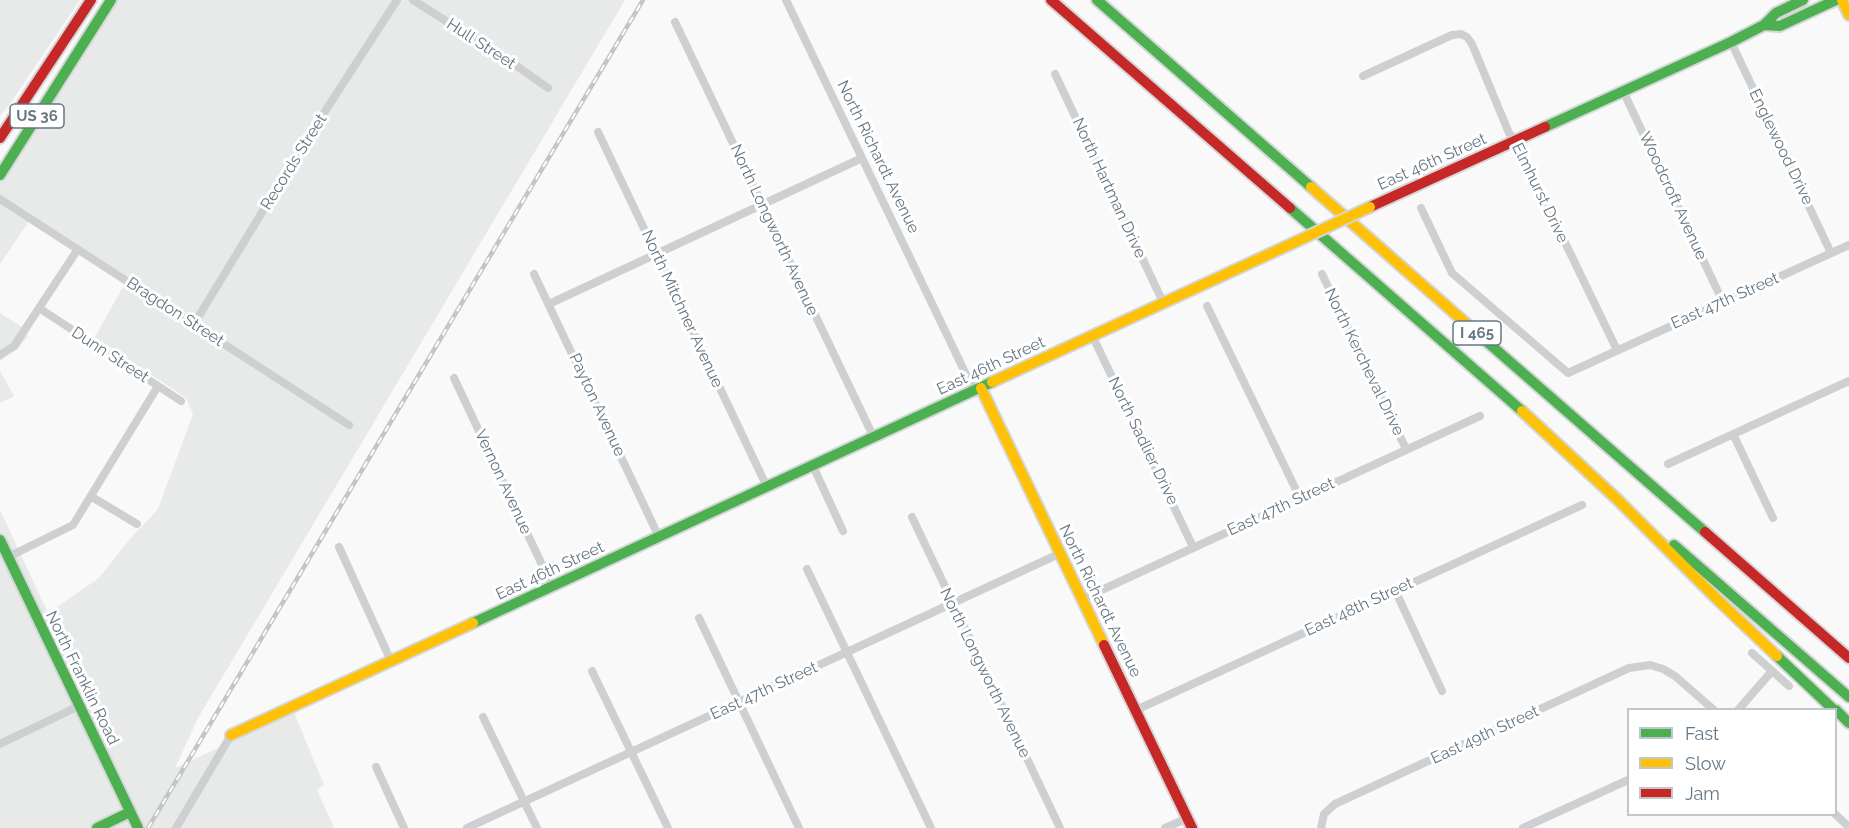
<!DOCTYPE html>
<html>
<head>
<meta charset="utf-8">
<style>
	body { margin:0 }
	#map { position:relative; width:1849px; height:828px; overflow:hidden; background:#f9f9f9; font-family:Raleway,sans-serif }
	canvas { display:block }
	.legend { position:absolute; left:1627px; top:708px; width:210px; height:108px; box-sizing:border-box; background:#fff; border:2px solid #c1c8cd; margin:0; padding:8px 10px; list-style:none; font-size:18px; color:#657683 }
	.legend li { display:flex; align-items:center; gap:12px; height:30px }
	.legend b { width:30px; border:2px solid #c1c8cd }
</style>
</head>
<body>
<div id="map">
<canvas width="1849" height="828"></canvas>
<ul class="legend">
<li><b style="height:8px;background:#4caf50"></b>Fast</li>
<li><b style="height:8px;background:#ffc107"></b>Slow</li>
<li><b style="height:8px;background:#c62828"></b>Jam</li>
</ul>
</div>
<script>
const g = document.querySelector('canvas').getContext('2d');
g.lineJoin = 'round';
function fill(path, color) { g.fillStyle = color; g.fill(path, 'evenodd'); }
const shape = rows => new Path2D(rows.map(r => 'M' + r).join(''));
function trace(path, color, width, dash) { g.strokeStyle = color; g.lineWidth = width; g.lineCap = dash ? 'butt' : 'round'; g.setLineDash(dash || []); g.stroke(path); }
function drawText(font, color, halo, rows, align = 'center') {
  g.font = font + ' Raleway,sans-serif'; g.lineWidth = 6; g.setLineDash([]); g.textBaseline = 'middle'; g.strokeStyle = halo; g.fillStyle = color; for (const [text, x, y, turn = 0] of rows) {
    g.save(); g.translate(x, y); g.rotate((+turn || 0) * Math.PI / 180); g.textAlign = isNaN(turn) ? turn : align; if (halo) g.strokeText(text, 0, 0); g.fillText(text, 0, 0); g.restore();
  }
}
const built = shape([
	[0,0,80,0,10,104,0,116],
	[118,0,625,0,198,718,175,768,294,712,324,785,317,790,334,828,0,828,0,510,48,613,99,578,129,540,158,509,193,414,186,398,95,337,125,283,29,221,0,264,0,182],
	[0,313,22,327,28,336,18,349,0,361],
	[0,371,14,396,0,403]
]);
const street = shape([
	[413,0,514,64,548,88],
	[786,0,974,391],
	[675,22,874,438],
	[1731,42,1831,253],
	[1055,74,1163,302],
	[1363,76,1452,35,1461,34,1467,37,1472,44,1509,133,1516,141,1617,350],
	[1623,91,1723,302],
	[598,132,767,487],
	[0,199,349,425],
	[1421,208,1452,273,1568,373,1849,245],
	[534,274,659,537],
	[1322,274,1406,449],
	[549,304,862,158],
	[1207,306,1300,498],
	[39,308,181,401],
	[194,324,300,150,397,0],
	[1092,335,1193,547],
	[0,355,14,346,78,249],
	[454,378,552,586],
	[1733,434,1773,518],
	[1668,464,1849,381],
	[813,466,843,531],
	[92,497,137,524],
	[912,517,1060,828],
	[339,547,391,661],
	[8,557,73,525,158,386],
	[807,569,931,828],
	[1395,590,1442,691],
	[1082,599,1480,416],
	[699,618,799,828],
	[1752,653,1789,686],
	[592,671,668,828],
	[1136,710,1582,505],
	[1738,710,1772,671],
	[483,717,537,828],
	[0,744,79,706],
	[376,767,404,828],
	[1835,814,1849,827],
	[176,828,231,735],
	[467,828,1061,553],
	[1165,828,1188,818],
	[1321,828,1324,814,1335,804,1629,668,1650,665,1663,669,1675,676,1714,710],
	[1523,828,1628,780]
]);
const fast = shape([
	[1097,0,1311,187],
	[1764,25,1780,26,1836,0],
	[1545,127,1731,42,1764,25,1776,13,1803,0],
	[0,175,111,0],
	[1290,208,1522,411],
	[1485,340,1705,532],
	[0,540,138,828],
	[1674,545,1849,697],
	[473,623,992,382],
	[1777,656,1834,710],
	[1836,710,1849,723],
	[97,828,130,812]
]);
const slow = shape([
	[1842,0,1849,15],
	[1311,187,1485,340],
	[992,382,1291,244],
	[981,388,1104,645],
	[1522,411,1618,500,1717,599,1777,656],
	[231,735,473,623]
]);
const jam = shape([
	[1051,0,1290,208],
	[0,138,91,0],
	[1370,207,1545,127],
	[1705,532,1849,658],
	[1104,645,1192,828]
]);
const rail = shape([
	[148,828,643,0]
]);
const slowBridge = shape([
	[1291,244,1370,207]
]);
const shields = [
	[37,116,54],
	[1477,333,48]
];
const shieldNames = [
	["US 36",37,116],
	["I 465",1477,333]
];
const streetNames = [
	["Hull Street",481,44,33],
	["Englewood Drive",1781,147,64],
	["North Richardt Avenue",878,157,64],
	["Records Street",294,162,-58],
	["East 46th Street",1432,162,-24],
	["North Hartman Drive",1109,188,65],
	["Elmhurst Drive",1540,193,64],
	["Woodcroft Avenue",1673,196,65],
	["North Longworth Avenue",774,230,65],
	["East 47th Street",1725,301,-24],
	["North Mitchner Avenue",682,309,65],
	["Bragdon Street",175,312,33],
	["Dunn Street",110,355,33],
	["North Kercheval Drive",1364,362,64],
	["East 46th Street",991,366,-25],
	["Payton Avenue",597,405,65],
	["North Sadlier Drive",1143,441,64],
	["Vernon Avenue",503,482,65],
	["East 47th Street",1281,507,-25],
	["East 46th Street",550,571,-25],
	["North Richardt Avenue",1100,601,64],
	["East 48th Street",1359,607,-25],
	["North Longworth Avenue",985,673,64],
	["North Franklin Road",82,678,64],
	["East 47th Street",764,691,-25],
	["East 49th Street",1485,735,-25]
];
fill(built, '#e8e9e9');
trace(fast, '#d5d6d7', 14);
trace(slow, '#d5d6d7', 14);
trace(jam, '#d5d6d7', 14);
trace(street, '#cecfd0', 8);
trace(fast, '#4caf50', 10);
trace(slow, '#ffc107', 10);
trace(jam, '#c62828', 10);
trace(rail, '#c3c5c6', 4.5);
trace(rail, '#fff', 2, [7]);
trace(slowBridge, '#d5d6d7', 14, []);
trace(slowBridge, '#ffc107', 10);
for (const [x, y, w] of shields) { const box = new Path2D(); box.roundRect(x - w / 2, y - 12, w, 24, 4.5); g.fillStyle = '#fff'; g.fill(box); trace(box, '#657683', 1.5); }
drawText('bold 15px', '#657683', null, shieldNames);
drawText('16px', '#657683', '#fff', streetNames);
</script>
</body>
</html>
